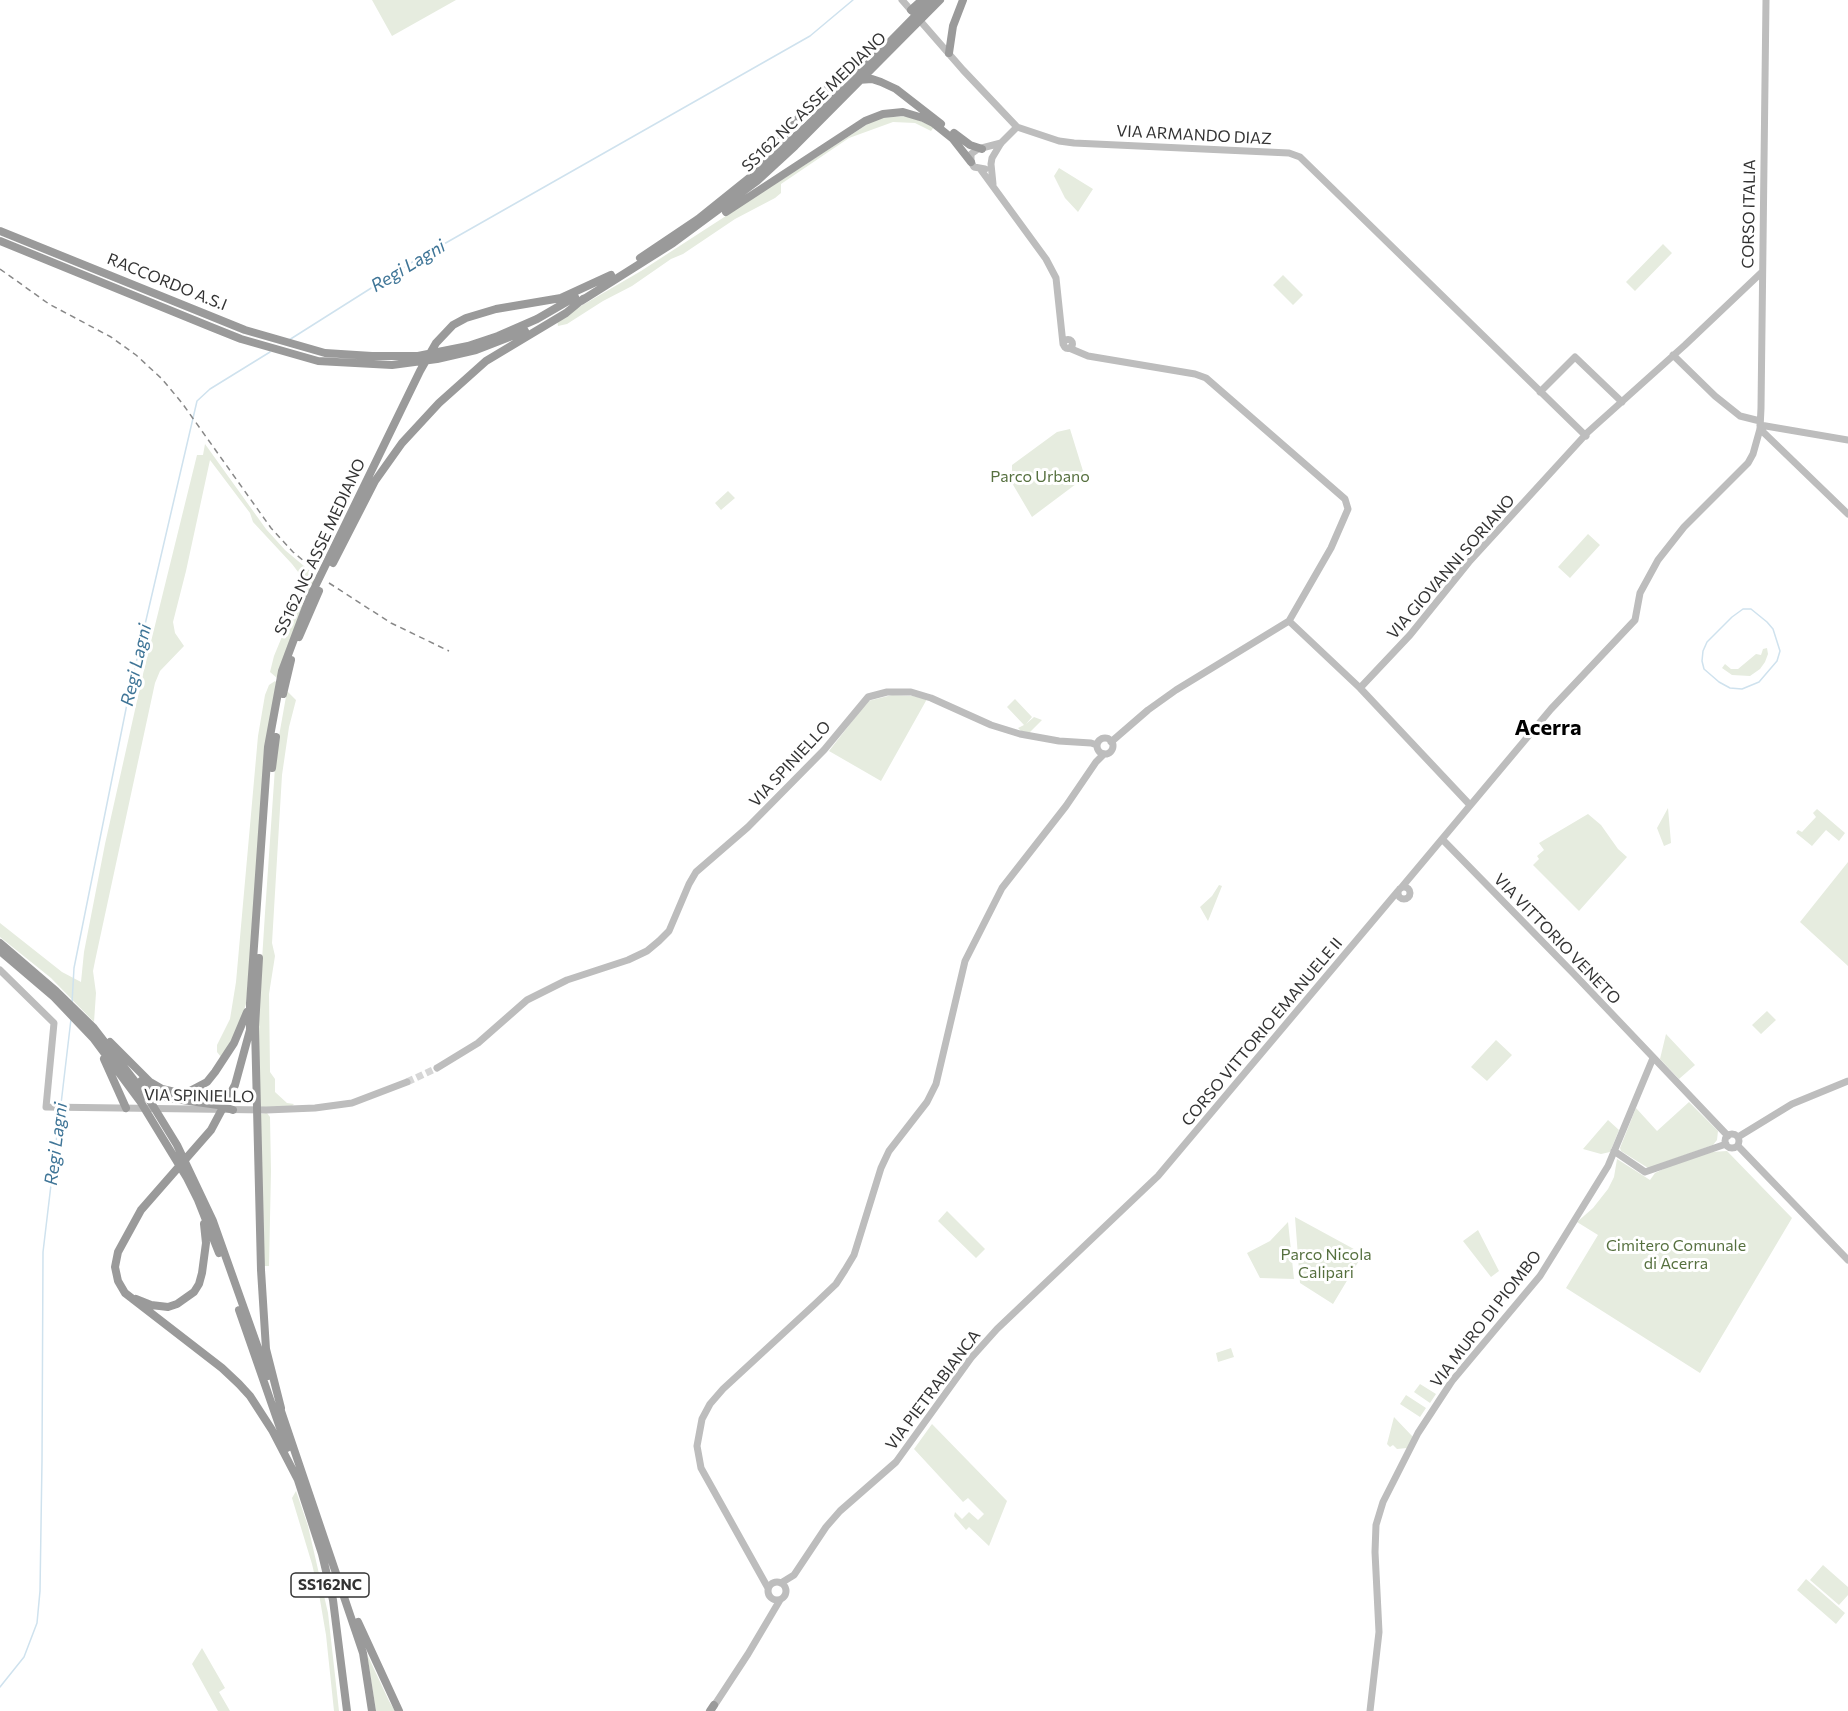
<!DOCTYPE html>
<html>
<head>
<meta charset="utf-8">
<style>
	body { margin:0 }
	canvas { display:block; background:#fff }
</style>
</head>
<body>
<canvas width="1848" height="1711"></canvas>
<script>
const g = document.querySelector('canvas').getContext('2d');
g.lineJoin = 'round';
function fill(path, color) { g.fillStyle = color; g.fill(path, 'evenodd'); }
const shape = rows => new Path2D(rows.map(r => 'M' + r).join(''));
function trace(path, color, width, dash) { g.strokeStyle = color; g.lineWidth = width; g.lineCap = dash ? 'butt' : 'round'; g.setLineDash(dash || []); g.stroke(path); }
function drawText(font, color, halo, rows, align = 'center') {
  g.font = font + ' Commissioner,sans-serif'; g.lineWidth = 6; g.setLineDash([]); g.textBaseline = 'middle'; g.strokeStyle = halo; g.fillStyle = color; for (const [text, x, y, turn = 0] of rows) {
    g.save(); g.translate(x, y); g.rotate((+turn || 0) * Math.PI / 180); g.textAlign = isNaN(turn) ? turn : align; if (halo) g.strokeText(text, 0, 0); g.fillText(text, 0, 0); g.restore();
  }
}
const green = shape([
	[372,0,456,0,392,36],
	[909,116,934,127,931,131,915,123,893,122,849,138,781,184,781,193,775,198,735,219,683,254,671,259,632,286,603,301,567,324,558,326,557,320,641,271,877,118],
	[1059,168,1093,189,1078,212,1065,198,1054,176],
	[1663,244,1672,253,1635,291,1626,282],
	[1283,275,1303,295,1293,305,1273,285],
	[1070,429,1083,471,1077,476,1076,484,1032,517,1012,483,1012,465,1057,432],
	[205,444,266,529,285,550,317,577,277,678,270,672,274,656,305,581,292,564,253,522,250,513,210,460,186,571,173,622,175,633,184,646,160,671,155,683,95,961,93,971,96,993,94,1022,51,978,0,937,0,923,62,972,81,982,84,952,105,844,143,674,197,455,203,455],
	[728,491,735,498,721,510,715,503],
	[1588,534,1600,545,1570,578,1558,567],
	[1767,648,1768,654,1765,662,1760,669,1750,676,1732,675,1722,668,1725,664,1731,669,1738,669,1756,654,1761,655,1763,649],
	[275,681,276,682,246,1004,237,1031,221,1057,217,1052,217,1045,230,1019,236,982,258,736,265,695,269,685],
	[287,691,296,700,289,727,282,775,272,943,275,956,269,994,270,1072,275,1079,275,1092,287,1103,294,1104,292,1106,259,1108,259,1007,265,913,276,753],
	[892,695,913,696,927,699,881,781,829,751,868,701],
	[1015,699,1032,717,1026,724,1034,717,1042,720,1028,734,1021,731,1018,728,1024,725,1007,707],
	[1668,808,1671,843,1664,846,1657,828],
	[1817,809,1845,833,1839,841,1826,830,1812,846,1796,833,1798,830,1802,832,1816,817,1813,813],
	[1588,814,1601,825,1618,849,1627,857,1579,911,1533,865,1539,859,1537,856,1544,850,1539,843],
	[1848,862,1848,966,1800,922],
	[1219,885,1222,886,1208,921,1200,907,1212,896],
	[1767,1011,1776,1020,1761,1034,1752,1025],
	[1666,1034,1695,1065,1679,1079,1660,1059],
	[1496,1040,1512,1055,1487,1081,1471,1067],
	[1689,1102,1718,1131,1717,1140,1713,1145,1648,1168,1621,1151,1620,1148,1636,1108,1657,1131],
	[267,1113,270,1117,271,1171,269,1266,261,1266,259,1114],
	[1608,1120,1619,1130,1610,1152,1601,1154,1583,1149],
	[1727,1151,1792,1218,1700,1373,1566,1288,1598,1235,1577,1222,1593,1208,1608,1189,1614,1177,1617,1159,1650,1180,1655,1173,1672,1165,1712,1152],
	[947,1211,985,1249,976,1258,938,1221],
	[1295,1217,1363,1254,1333,1304,1300,1283],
	[1288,1222,1294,1279,1260,1278,1247,1253,1270,1241],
	[1478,1230,1499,1271,1491,1277,1463,1241],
	[1231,1348,1234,1357,1218,1362,1216,1353],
	[1420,1384,1436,1394,1430,1403,1414,1392],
	[1406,1395,1426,1408,1420,1417,1400,1404],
	[1394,1417,1413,1437,1407,1448,1397,1449,1393,1445,1390,1447,1387,1444],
	[932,1424,1007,1501,989,1546,969,1527,966,1530,954,1516,955,1512,962,1519,969,1512,978,1520,984,1514,968,1498,963,1502,914,1449],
	[296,1491,308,1526,328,1613,339,1711,334,1711,326,1635,319,1594,312,1564,292,1498],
	[1823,1565,1848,1587,1848,1595,1839,1605,1810,1580],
	[1806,1579,1845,1613,1836,1624,1797,1590],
	[202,1648,225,1688,219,1692,230,1711,218,1711,192,1664],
	[367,1654,389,1701,395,1711,376,1711]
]);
const stream = shape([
	[289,340,414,261,810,36,853,0],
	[1743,609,1751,609,1767,622,1773,629,1780,651,1777,661,1759,682,1742,689,1730,688,1719,682,1704,669,1702,661,1703,651,1707,642,1732,617,1743,609],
	[72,1003,74,968,130,689,197,401,210,389,270,352],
	[61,1104,71,1019],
	[0,1687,24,1657,37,1623,40,1591,42,1461,43,1252,60,1109]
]);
const secondaryTunnel = shape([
	[407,1082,437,1068]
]);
const secondary = shape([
	[902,0,963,70,1017,127,1059,141,1074,143,1289,153,1300,157,1586,436],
	[985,169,974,167,971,162,971,154,978,149,1001,143],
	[981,170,1046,259,1056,278,1063,344],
	[993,184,991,164,992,158,1001,143,1017,127],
	'1063.5 344a4.5 4.5 0 1 1 9 0a4.5 4.5 0 1 1-9 0Z',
	[1069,348,1088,356,1195,374,1206,378,1345,499,1348,509,1331,548,1289,621,1176,690,1148,710,1111,742],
	[1673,355,1715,396,1740,416,1760,421],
	[1540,392,1575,357,1622,402],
	[1760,425,1848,440],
	[1760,429,1848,514],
	[1289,621,1360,688,1470,805],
	[1360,688,1410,635,1469,562,1588,432,1685,345,1762,272],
	'1097 746a8 8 0 1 1 16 0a8 8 0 1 1-16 0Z',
	[1442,839,1574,974,1728,1136],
	'1398 893a6 6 0 1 1 12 0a6 6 0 1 1-12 0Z',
	[1401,888,1551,709,1635,620,1640,593,1658,560,1684,527,1748,463,1753,454,1760,429,1761,408,1766,0],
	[0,970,54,1023,46,1107,266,1110,315,1108,352,1103,407,1082],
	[437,1068,478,1043,527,1000,567,980,628,960,647,951,659,941,669,931,689,884,696,872,748,827,824,750,868,697,887,692,911,692,931,698,991,725,1020,734,1059,741,1091,743,1097,745],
	'1725 1141a7 7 0 1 1 14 0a7 7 0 1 1-14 0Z',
	[1738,1137,1792,1104,1848,1081],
	[1738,1146,1848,1260],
	[1614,1151,1645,1172,1726,1144],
	'768 1591a9 9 0 1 1 18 0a9 9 0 1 1-18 0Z',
	[781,1583,794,1575,826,1527,840,1511,896,1462,971,1358,997,1329,1158,1176,1398,891],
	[768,1588,701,1468,697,1446,702,1419,710,1404,723,1389,815,1304,836,1284,845,1270,854,1255,881,1168,889,1151,927,1102,936,1084,965,961,1002,888,1066,806,1096,762,1104,754],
	[712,1709,748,1654,780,1600],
	[1370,1711,1379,1632,1375,1552,1376,1525,1383,1502,1418,1433,1452,1381,1540,1276,1558,1247,1608,1166,1653,1058]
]);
const highway = shape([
	[911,10,922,0],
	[949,53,953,26,963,0],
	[954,133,970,145,982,149],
	[767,156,820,92,843,81,872,79,881,82,896,89,941,124],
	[726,212,865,121,883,114,903,112,923,118,933,123,953,139,971,162],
	[0,231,245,330,325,353,372,356,418,356,468,346,498,336,537,319,575,297],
	[0,241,211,327,241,339,318,361,392,365,437,359,476,350,525,331],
	[640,258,698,219,754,174,808,125,931,0],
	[581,301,673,243,757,181,795,146,940,0],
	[333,563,375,481,402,443,439,403,486,361,566,313,583,299],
	[299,637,319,591],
	[283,694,291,660],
	[272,768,276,737],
	[0,943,56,991,93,1027,150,1101,177,1145,213,1221,268,1376],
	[0,951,54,997,94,1039,140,1101,187,1178,198,1200,219,1253],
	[259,958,255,1027,261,1270,266,1349,281,1408],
	[110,1042,150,1082,162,1089,175,1092,188,1092,207,1082,215,1072,234,1043,247,1012],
	[104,1059,126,1108],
	[141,1081,150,1090,168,1098,218,1105,233,1110],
	[136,1299,151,1305,168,1307,177,1304,194,1292,199,1284,202,1273,206,1243,204,1224],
	[239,1310,287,1448],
	[279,1405,363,1653,372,1711],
	[296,1474,322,1554,333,1600,347,1711],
	[298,1480,272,1430,250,1396,239,1384,222,1368,125,1293,118,1281,115,1267,118,1252,141,1210,211,1130,235,1085,250,1030,250,1003,268,747,282,671,309,599,420,371,436,343,453,325,466,318,496,309,561,298,611,275],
	[358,1622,399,1711],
	[710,1711,714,1705]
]);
const rail = shape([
	[0,269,49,304,111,337,136,355,162,379,182,403,271,528,293,552,316,571],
	[329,583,391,623,449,651]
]);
const shields = [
	[330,1585,78]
];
const shieldNames = [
	["SS162NC",330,1585]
];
const streetNames = [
	["SS162 NC ASSE MEDIANO",814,102,-44],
	["VIA ARMANDO DIAZ",1194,135,3],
	["CORSO ITALIA",1749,214,-89],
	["RACCORDO A.S.I",167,282,22],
	["SS162 NC ASSE MEDIANO",320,547,-65],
	["VIA GIOVANNI SORIANO",1451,567,-49],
	["VIA SPINIELLO",790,764,-47],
	["VIA VITTORIO VENETO",1557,939,46],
	["CORSO VITTORIO EMANUELE II",1262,1032,-50],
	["VIA SPINIELLO",199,1096,1],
	["VIA MURO DI PIOMBO",1486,1319,-52],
	["VIA PIETRABIANCA",933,1390,-53]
];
const parkNames = [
	["Parco Urbano",1040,477],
	["Cimitero Comunale",1676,1246],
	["di Acerra",1676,1264],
	["Parco Nicola",1326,1255],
	["Calipari",1326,1273]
];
const waterNames = [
	["Regi Lagni",408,266,-31],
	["Regi Lagni",136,665,-77],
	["Regi Lagni",56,1144,-83]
];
const districtNames = [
	["Acerra",1548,728]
];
fill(green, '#e6ecdf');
trace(stream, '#cfe2ee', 1.5);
trace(secondaryTunnel, '#d6d6d6', 7, [7, 3.5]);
trace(secondary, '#bdbdbd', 7);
trace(highway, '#9a9a9a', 8);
trace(rail, '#888', 1.5, [6, 4.5]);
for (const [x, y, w] of shields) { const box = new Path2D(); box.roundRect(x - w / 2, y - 12, w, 24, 4.5); g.fillStyle = '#fff'; g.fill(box); trace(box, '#333', 1.5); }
drawText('bold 15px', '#333', null, shieldNames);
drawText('16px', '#333', '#fff', streetNames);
drawText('16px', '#56703f', '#fff', parkNames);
drawText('italic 18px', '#3f7597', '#fff', waterNames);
drawText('bold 22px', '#000', '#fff', districtNames);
</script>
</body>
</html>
